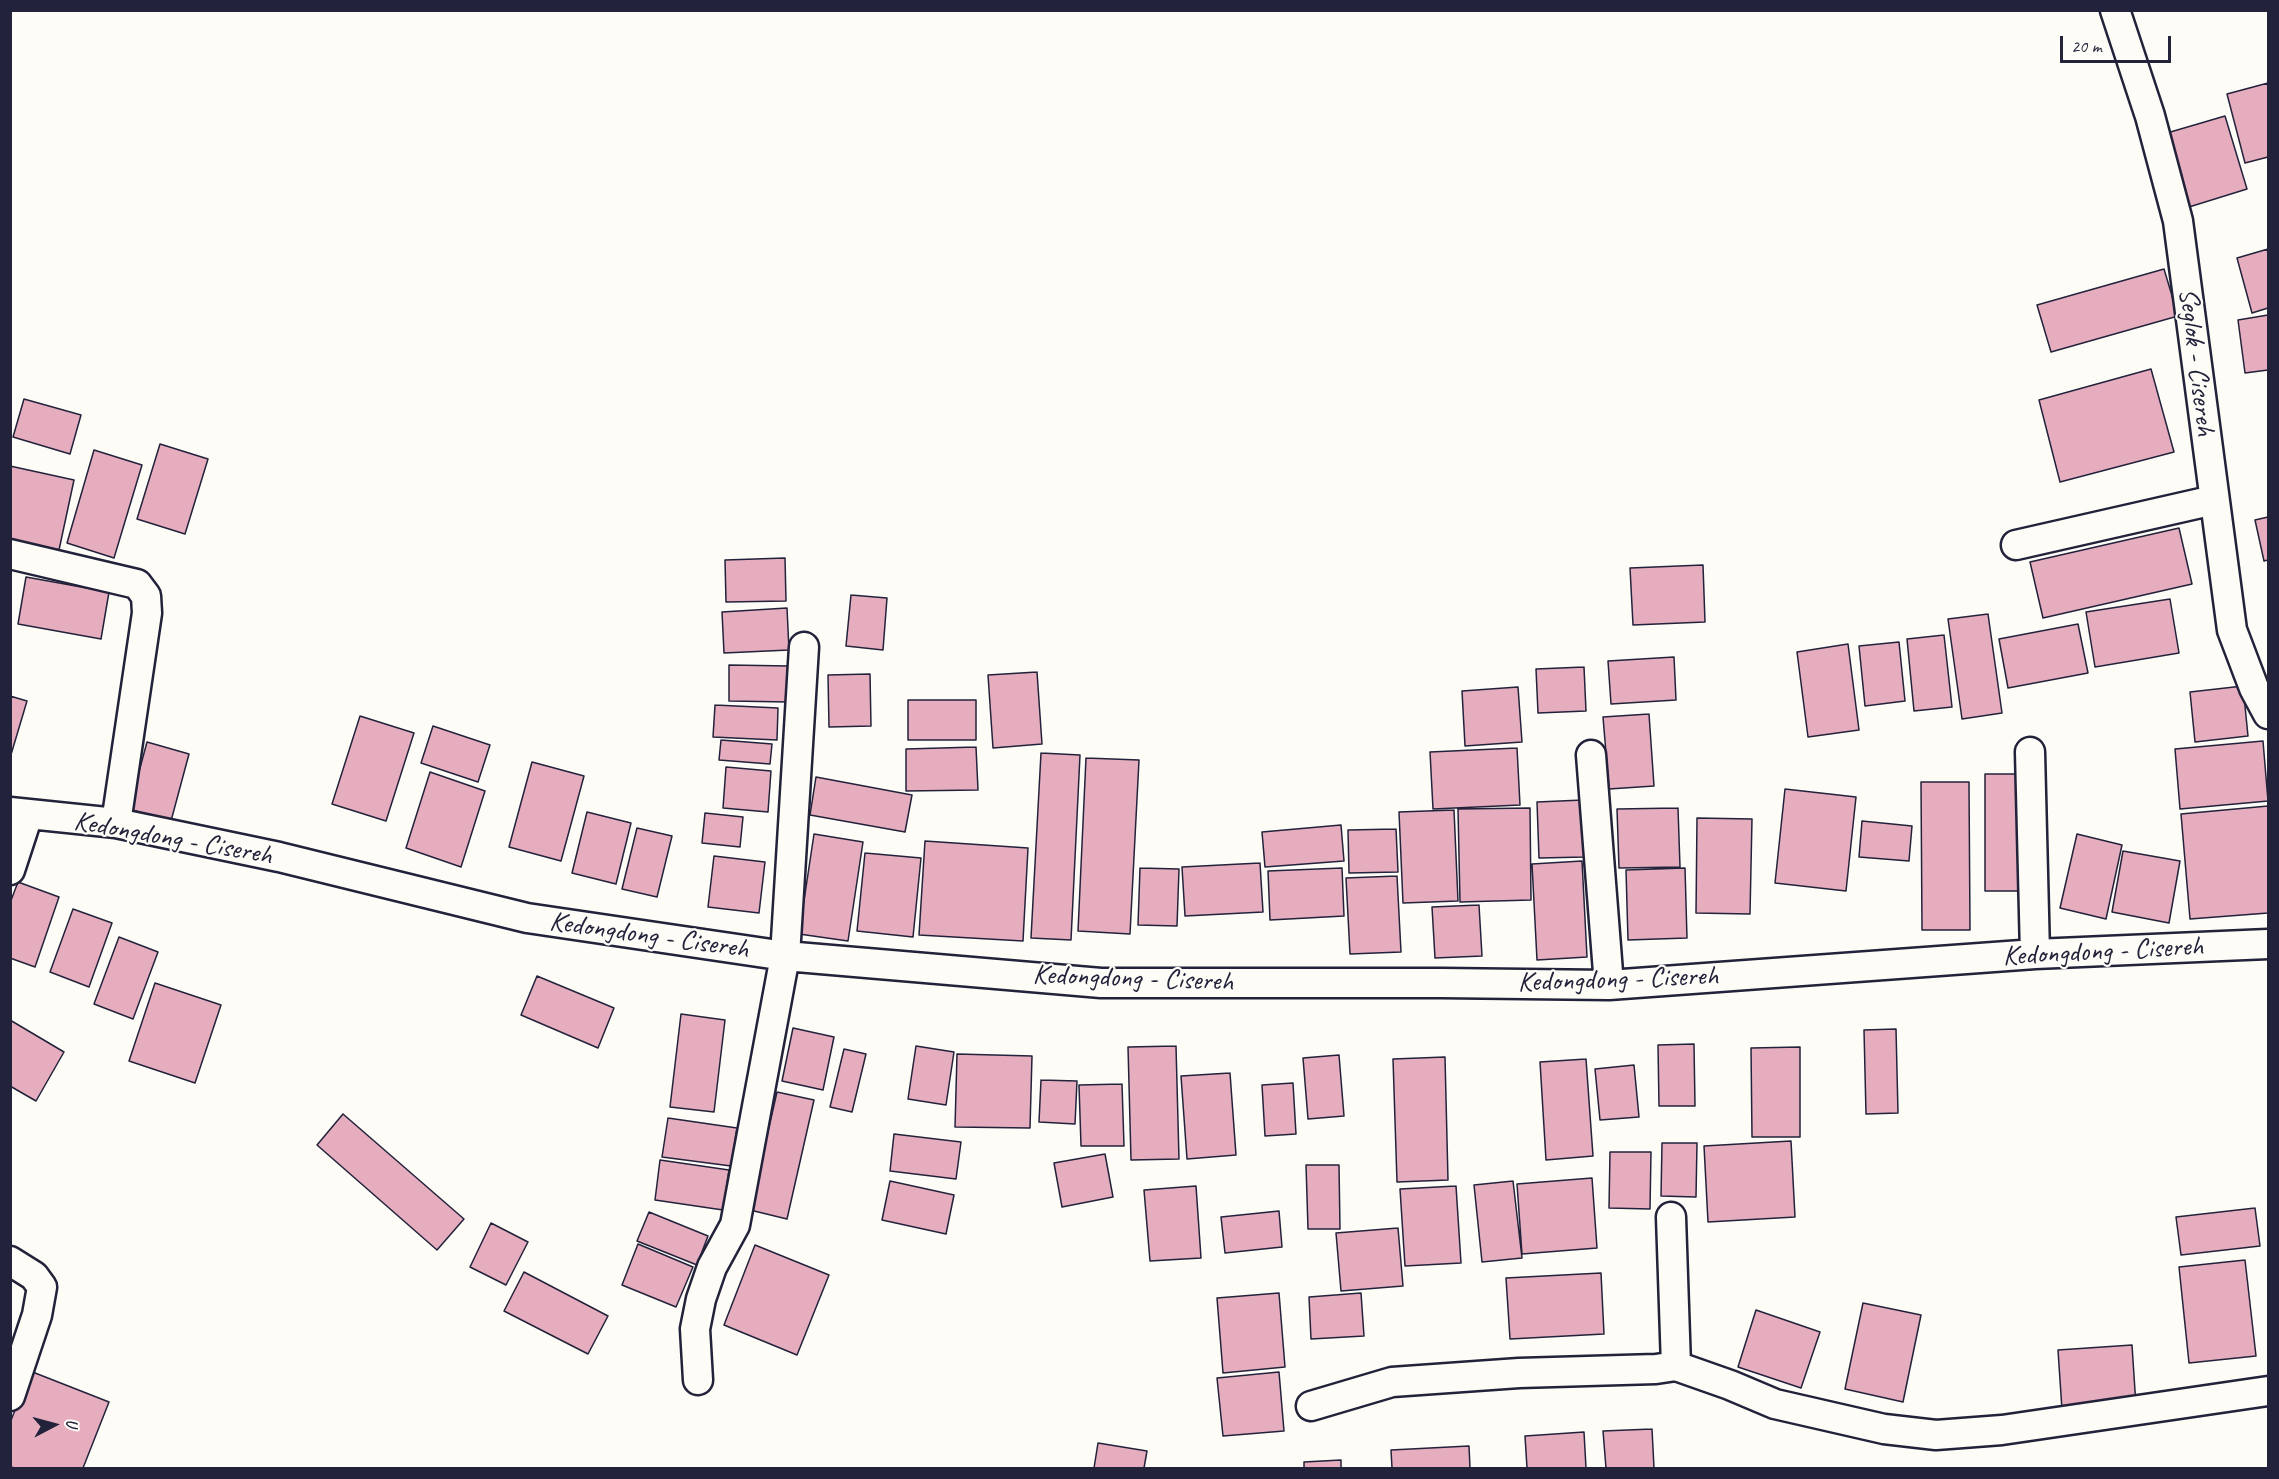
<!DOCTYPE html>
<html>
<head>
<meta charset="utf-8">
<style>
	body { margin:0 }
	#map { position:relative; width:2279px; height:1479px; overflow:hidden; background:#fdfcf7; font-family:Caveat,sans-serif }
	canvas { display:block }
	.frame { position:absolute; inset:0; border:12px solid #22223b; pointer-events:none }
	.north { position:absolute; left:24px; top:1395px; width:60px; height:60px; -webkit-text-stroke:4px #fdfcf7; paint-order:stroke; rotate:84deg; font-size:16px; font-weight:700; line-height:24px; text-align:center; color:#22223b }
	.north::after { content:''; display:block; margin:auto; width:21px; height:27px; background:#22223b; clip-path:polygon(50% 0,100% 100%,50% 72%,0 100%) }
	.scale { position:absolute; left:2060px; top:36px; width:111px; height:27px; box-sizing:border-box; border:3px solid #22223b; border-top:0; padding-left:8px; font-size:18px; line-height:21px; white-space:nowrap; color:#22223b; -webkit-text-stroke:4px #fdfcf7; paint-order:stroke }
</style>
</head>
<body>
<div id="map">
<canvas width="2279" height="1479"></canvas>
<div class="frame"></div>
<div class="north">U</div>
<div class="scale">20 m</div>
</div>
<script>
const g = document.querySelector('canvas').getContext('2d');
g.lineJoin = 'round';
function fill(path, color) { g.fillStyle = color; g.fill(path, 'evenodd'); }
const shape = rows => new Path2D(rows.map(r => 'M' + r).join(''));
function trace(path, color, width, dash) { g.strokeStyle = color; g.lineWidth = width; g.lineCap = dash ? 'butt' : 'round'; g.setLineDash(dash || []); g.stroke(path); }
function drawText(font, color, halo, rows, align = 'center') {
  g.font = font + ' Caveat,sans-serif'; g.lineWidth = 4.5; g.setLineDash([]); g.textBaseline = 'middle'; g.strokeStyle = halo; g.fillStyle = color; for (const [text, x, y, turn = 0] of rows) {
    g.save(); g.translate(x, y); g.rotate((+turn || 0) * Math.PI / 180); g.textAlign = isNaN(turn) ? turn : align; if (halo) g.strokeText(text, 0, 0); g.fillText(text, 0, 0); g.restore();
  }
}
const building = shape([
	[2268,83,2268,157,2245,163,2227,94,2268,83],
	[2225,116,2247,189,2189,207,2167,133,2225,116],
	[2268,249,2268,308,2252,313,2237,258,2268,249],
	[2164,269,2178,316,2051,352,2037,305,2164,269],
	[2268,315,2268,370,2245,373,2238,320,2268,315],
	[2151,369,2174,452,2060,482,2039,400,2151,369],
	[24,399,81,415,70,454,13,437,24,399],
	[160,444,208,459,185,534,137,519,160,444],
	[94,450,142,465,114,558,67,543,94,450],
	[10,466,74,480,59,550,10,539,10,466],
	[2268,517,2268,560,2264,561,2255,520,2268,517],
	[2179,528,2192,584,2043,618,2030,562,2179,528],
	[785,558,786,601,726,602,725,560,785,558],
	[1703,565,1705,622,1633,625,1630,568,1703,565],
	[26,577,109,592,101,639,18,624,26,577],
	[851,595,887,598,883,650,846,646,851,595],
	[2170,599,2179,653,2095,667,2086,612,2170,599],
	[787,608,789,650,724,653,722,612,787,608],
	[1988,614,2002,713,1962,719,1948,619,1988,614],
	[2078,624,2088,673,2008,688,1999,639,2078,624],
	[1944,635,1952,707,1914,711,1907,639,1944,635],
	[1899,642,1905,701,1865,706,1859,646,1899,642],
	[1848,644,1859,730,1808,737,1797,652,1848,644],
	[1674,657,1676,700,1611,704,1608,661,1674,657],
	[729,665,790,666,789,702,729,701,729,665],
	[1584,667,1586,711,1538,713,1536,669,1584,667],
	[1037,672,1042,744,993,748,988,675,1037,672],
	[870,674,871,726,829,727,828,675,870,674],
	[2243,686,2248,736,2195,742,2190,692,2243,686],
	[1518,687,1522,742,1465,746,1462,691,1518,687],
	[10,696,27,701,10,758,10,696],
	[908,700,976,700,976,740,908,740,908,700],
	[715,705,778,708,777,740,713,737,715,705],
	[1649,714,1654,786,1609,789,1603,717,1649,714],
	[360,716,414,733,386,821,332,804,360,716],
	[433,726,490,745,478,782,421,763,433,726],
	[721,740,772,744,770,764,719,760,721,740],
	[2263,741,2268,801,2180,809,2175,749,2263,741],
	[147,742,189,754,171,821,129,809,147,742],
	[976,747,978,790,906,791,906,749,976,747],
	[1517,748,1520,805,1433,809,1430,752,1517,748],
	[1041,753,1080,755,1071,940,1031,938,1041,753],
	[1086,758,1139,760,1130,934,1078,931,1086,758],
	[532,762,584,776,561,861,509,847,532,762],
	[726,767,771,771,768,812,723,808,726,767],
	[430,772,485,791,461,867,406,848,430,772],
	[1985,774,2024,774,2024,891,1985,891,1985,774],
	[816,777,912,795,905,832,810,815,816,777],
	[1921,782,1969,782,1970,930,1922,930,1921,782],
	[1785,789,1856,797,1846,891,1775,883,1785,789],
	[1583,800,1585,857,1539,858,1537,802,1583,800],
	[2268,806,2268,913,2190,919,2181,814,2268,806],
	[1530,808,1531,900,1460,902,1458,809,1530,808],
	[1678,808,1680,867,1619,868,1617,809,1678,808],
	[1454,810,1458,901,1403,903,1399,812,1454,810],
	[587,812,631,823,616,884,572,873,587,812],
	[705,813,743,817,740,847,702,843,705,813],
	[1697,818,1752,819,1750,914,1696,913,1697,818],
	[1862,821,1912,826,1909,861,1859,857,1862,821],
	[1341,825,1344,861,1265,867,1262,832,1341,825],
	[637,828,672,836,657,897,622,889,637,828],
	[1396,829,1398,872,1349,873,1348,830,1396,829],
	[814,834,863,842,848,941,799,934,814,834],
	[2077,834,2122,845,2106,919,2060,908,2077,834],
	[925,841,1028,848,1023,941,919,935,925,841],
	[2123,851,2180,861,2169,923,2112,912,2123,851],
	[865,853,921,858,913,937,857,931,865,853],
	[714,856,765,862,759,913,708,907,714,856],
	[1582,861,1587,957,1537,960,1532,864,1582,861],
	[1260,863,1263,912,1185,916,1182,867,1260,863],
	[1140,868,1179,869,1177,926,1138,925,1140,868],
	[1342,868,1344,916,1270,920,1268,871,1342,868],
	[1685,868,1687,938,1628,940,1626,870,1685,868],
	[1397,876,1401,952,1350,954,1346,878,1397,876],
	[18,882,59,897,35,967,10,958,10,903,18,882],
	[1479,905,1482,956,1435,958,1432,907,1479,905],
	[73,909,112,923,89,987,50,972,73,909],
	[119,937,158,952,133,1019,94,1004,119,937],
	[537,976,614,1008,598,1048,521,1015,537,976],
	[155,983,221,1005,195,1083,129,1061,155,983],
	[681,1014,725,1020,714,1112,670,1107,681,1014],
	[10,1020,64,1052,36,1101,10,1086,10,1020],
	[793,1028,834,1037,823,1090,782,1081,793,1028],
	[1896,1029,1898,1113,1866,1114,1864,1030,1896,1029],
	[1694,1044,1695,1106,1659,1106,1658,1045,1694,1044],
	[916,1046,954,1052,946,1105,908,1099,916,1046],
	[1176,1046,1179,1159,1131,1160,1128,1047,1176,1046],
	[1800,1047,1800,1137,1752,1137,1751,1048,1800,1047],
	[844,1049,866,1054,852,1112,830,1107,844,1049],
	[957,1054,1032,1056,1030,1128,955,1127,957,1054],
	[1339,1055,1344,1116,1308,1119,1303,1058,1339,1055],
	[1445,1057,1448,1180,1397,1182,1393,1059,1445,1057],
	[1586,1059,1593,1156,1546,1160,1540,1062,1586,1059],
	[1634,1065,1639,1117,1600,1120,1595,1069,1634,1065],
	[1230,1073,1236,1155,1187,1159,1181,1076,1230,1073],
	[1041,1080,1077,1081,1075,1124,1039,1122,1041,1080],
	[1293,1083,1296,1134,1265,1136,1262,1085,1293,1083],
	[1122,1084,1124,1146,1081,1146,1079,1085,1122,1084],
	[777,1092,814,1100,787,1219,750,1210,777,1092],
	[343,1114,464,1219,437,1250,317,1145,343,1114],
	[668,1118,737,1128,731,1166,662,1157,668,1118],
	[894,1134,961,1142,956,1179,890,1171,894,1134],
	[1791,1141,1795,1217,1708,1222,1704,1146,1791,1141],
	[1662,1143,1697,1143,1696,1197,1661,1196,1662,1143],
	[1610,1152,1651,1152,1650,1209,1609,1208,1610,1152],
	[1105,1154,1113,1197,1062,1207,1054,1163,1105,1154],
	[660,1160,729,1170,723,1210,655,1200,660,1160],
	[1306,1165,1339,1165,1340,1229,1308,1229,1306,1165],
	[1592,1178,1597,1248,1522,1254,1517,1184,1592,1178],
	[890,1181,954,1195,946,1234,882,1220,890,1181],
	[1513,1181,1522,1258,1482,1262,1474,1185,1513,1181],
	[1196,1186,1201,1258,1150,1261,1144,1190,1196,1186],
	[1456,1186,1461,1263,1405,1266,1400,1189,1456,1186],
	[2255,1208,2260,1246,2181,1255,2176,1217,2255,1208],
	[1279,1211,1282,1247,1225,1253,1221,1217,1279,1211],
	[649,1212,708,1236,697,1265,637,1241,649,1212],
	[491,1223,528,1242,506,1285,470,1267,491,1223],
	[1398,1228,1403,1286,1341,1291,1336,1233,1398,1228],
	[638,1244,693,1267,676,1307,622,1285,638,1244],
	[755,1245,829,1275,797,1355,724,1325,755,1245],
	[2245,1260,2256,1356,2189,1363,2179,1267,2245,1260],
	[524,1272,608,1316,588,1354,504,1311,524,1272],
	[1601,1273,1604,1334,1510,1339,1506,1278,1601,1273],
	[1279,1293,1285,1367,1223,1373,1217,1298,1279,1293],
	[1361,1293,1364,1336,1311,1339,1309,1297,1361,1293],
	[1863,1303,1921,1315,1903,1402,1845,1389,1863,1303],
	[1756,1310,1820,1332,1801,1388,1738,1367,1756,1310],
	[2132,1345,2136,1406,2062,1410,2058,1350,2132,1345],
	[30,1371,109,1402,83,1468,16,1468,10,1467,10,1423,30,1371],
	[1279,1372,1284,1431,1223,1436,1217,1378,1279,1372],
	[1652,1429,1654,1468,1606,1468,1603,1431,1652,1429],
	[1584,1432,1586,1468,1527,1468,1525,1436,1584,1432],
	[1098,1443,1147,1451,1144,1468,1094,1468,1098,1443],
	[1469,1446,1470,1468,1392,1468,1391,1450,1469,1446],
	[1341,1460,1341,1468,1304,1468,1304,1462,1341,1460]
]);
const street = shape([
	[2115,10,2150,116,2178,221,2232,630,2254,688,2268,714],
	[2016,545,2214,500],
	[10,554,137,584,146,596,147,613,116,823],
	[2030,752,2035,954],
	[1591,755,1609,985],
	[10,812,116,823,279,857,527,918,785,956,1101,983,1441,983,1609,985,2035,954,2268,944],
	[10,870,28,815],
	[1671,1217,1676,1366],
	[10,1261,34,1276,42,1287,37,1315,10,1396],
	[698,1380,695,1329,701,1299,712,1267,735,1225,785,956,804,647],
	[1311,1406,1392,1382,1519,1373,1656,1369,1676,1366,1730,1385,1775,1404,1884,1429,1936,1435,2002,1430,2268,1391]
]);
const streetNames = [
	["Seglok - Cisereh",2196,362,83],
	["Kedongdong - Cisereh",173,839,10],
	["Kedongdong - Cisereh",649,936,8],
	["Kedongdong - Cisereh",2103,952,-3],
	["Kedongdong - Cisereh",1133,979,2],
	["Kedongdong - Cisereh",1618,980,-2]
];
fill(building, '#e6adbf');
trace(building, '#22223b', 1.5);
trace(street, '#22223b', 33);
trace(street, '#fdfcf7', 28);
drawText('28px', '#22223b', '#fdfcf7', streetNames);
</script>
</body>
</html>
